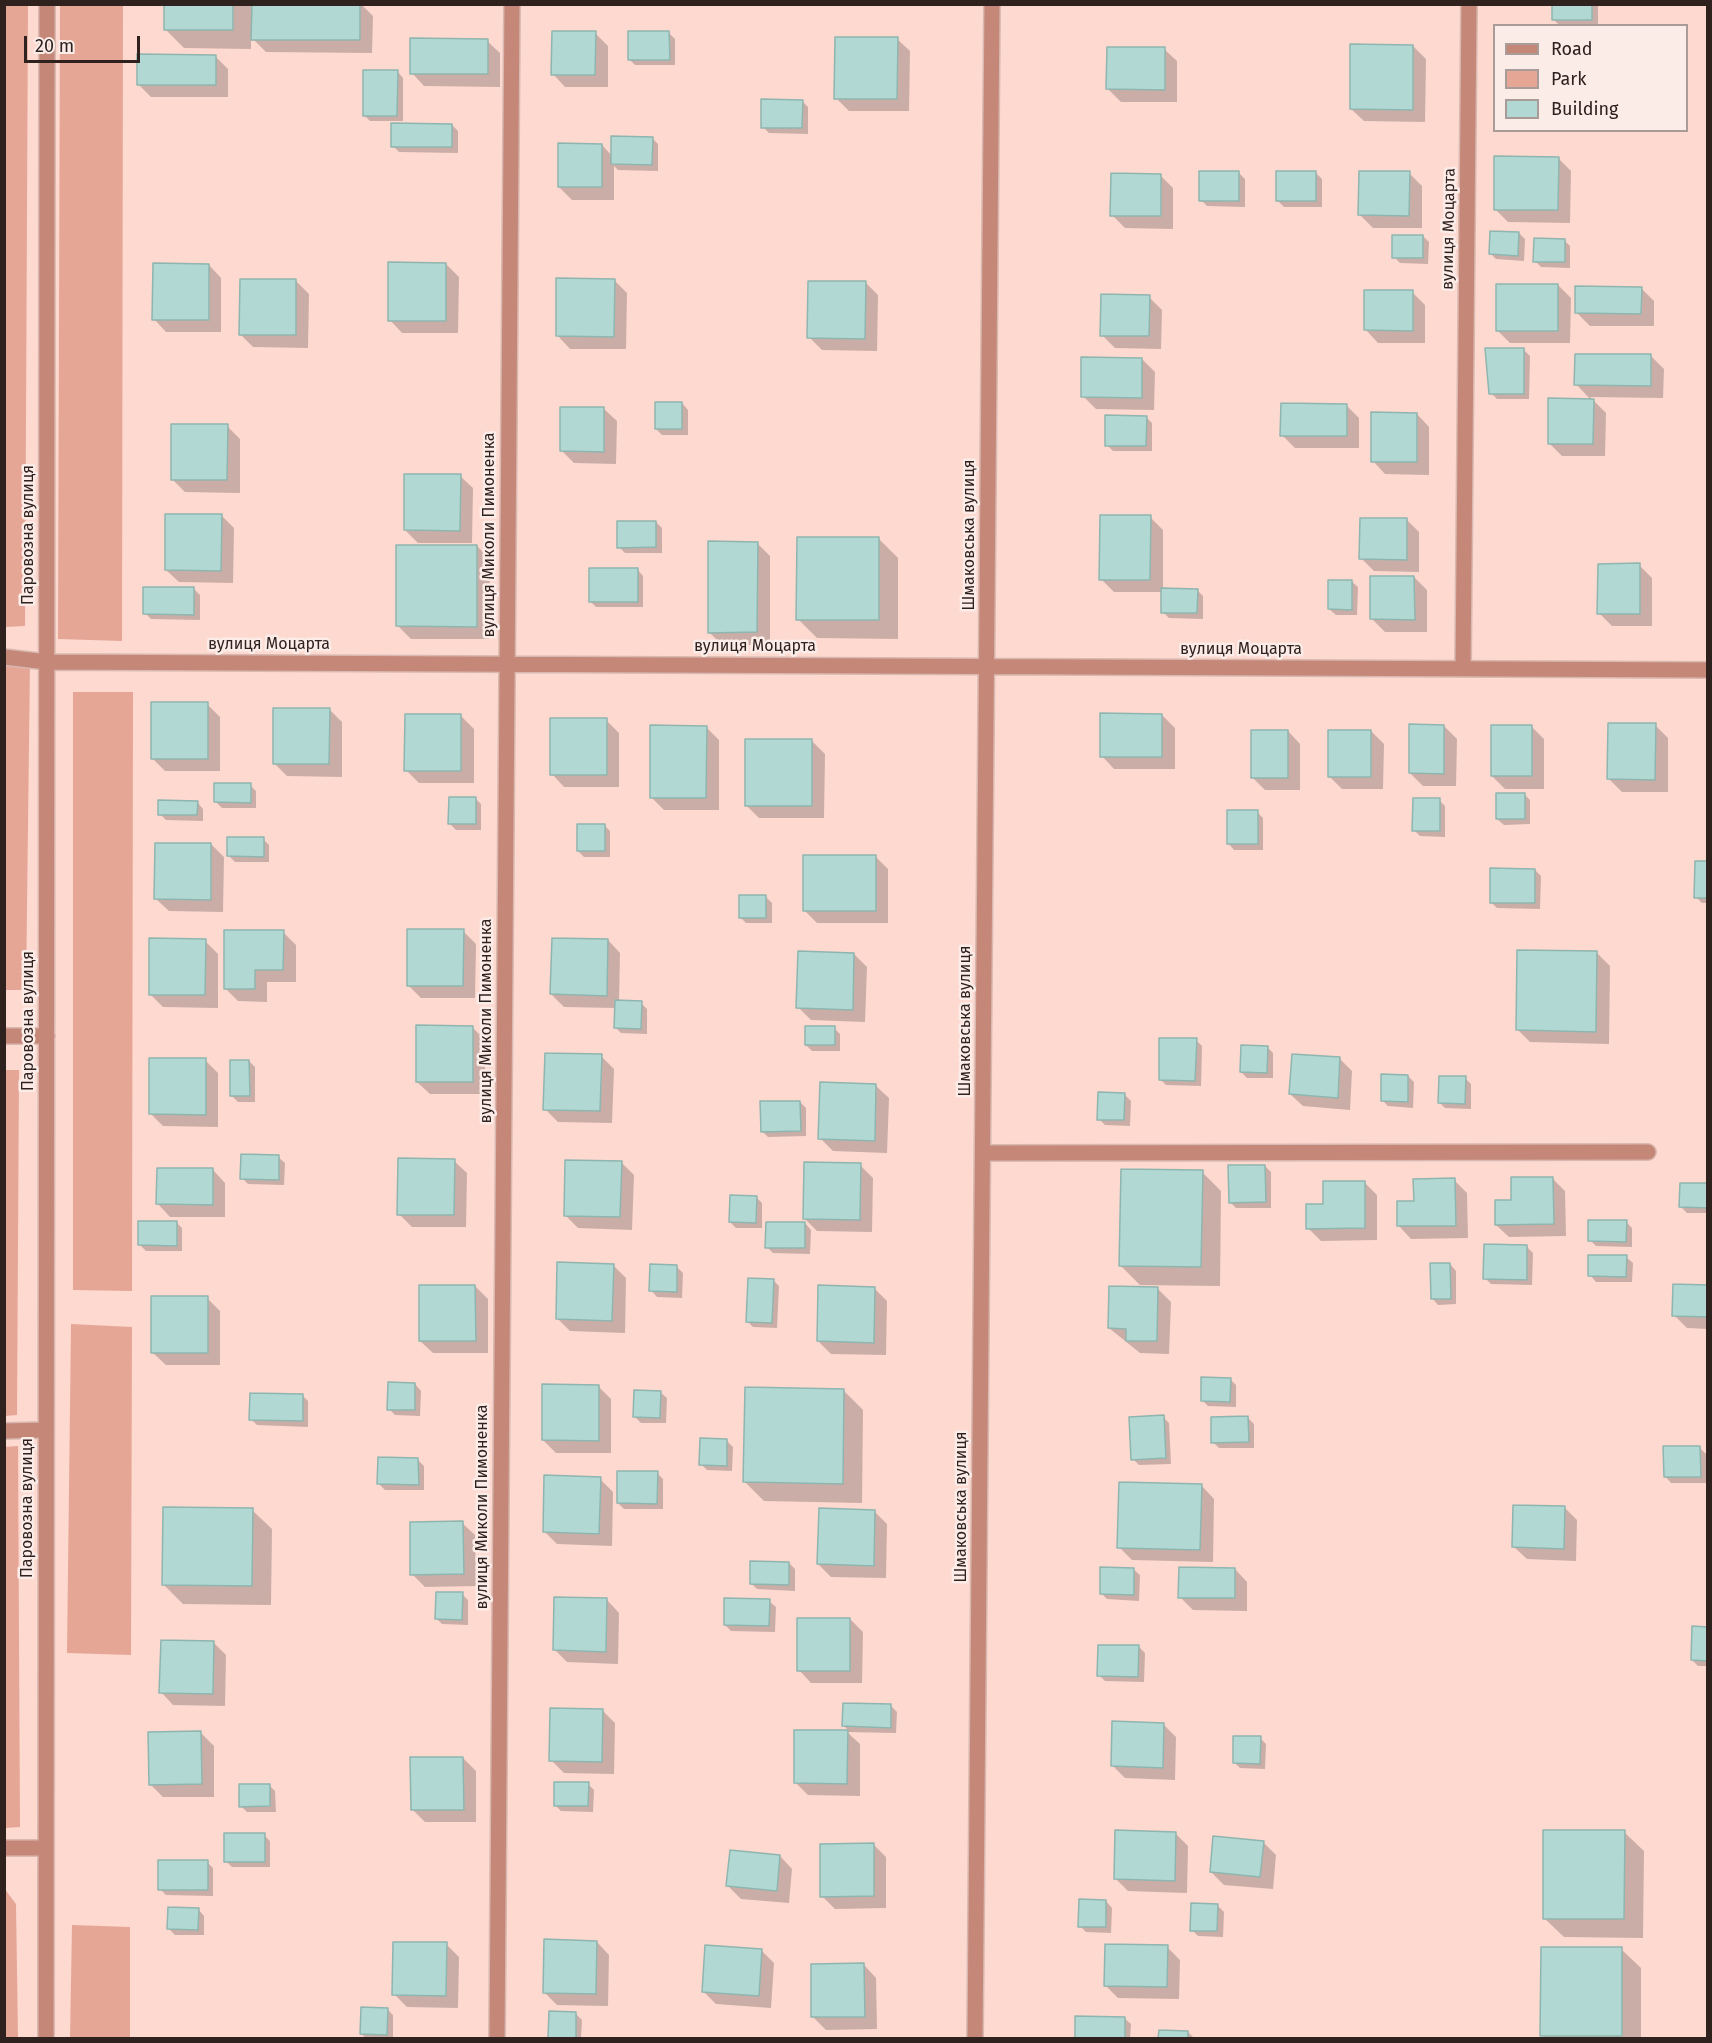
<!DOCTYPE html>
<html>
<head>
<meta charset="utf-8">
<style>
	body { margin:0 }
	#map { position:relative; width:1712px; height:2043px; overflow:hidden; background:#fdd9d0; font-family:"Fira Sans",sans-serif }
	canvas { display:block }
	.frame { position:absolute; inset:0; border:6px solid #2e211e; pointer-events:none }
	.legend { position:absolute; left:1493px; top:24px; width:195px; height:108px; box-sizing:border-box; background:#fbece8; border:2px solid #a99b97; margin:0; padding:8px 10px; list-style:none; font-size:18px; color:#2e211e }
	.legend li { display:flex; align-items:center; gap:12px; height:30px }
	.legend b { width:30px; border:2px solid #a99b97 }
	.scale { position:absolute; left:24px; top:36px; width:116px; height:27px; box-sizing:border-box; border:3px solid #2e211e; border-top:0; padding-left:8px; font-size:18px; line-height:21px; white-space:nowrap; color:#2e211e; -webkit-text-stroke:4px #fbece8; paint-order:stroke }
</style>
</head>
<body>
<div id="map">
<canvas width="1712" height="2043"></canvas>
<div class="frame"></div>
<ul class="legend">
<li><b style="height:8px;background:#c58777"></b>Road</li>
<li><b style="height:16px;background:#e6a696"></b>Park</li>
<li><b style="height:16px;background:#b1d8d2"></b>Building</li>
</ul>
<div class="scale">20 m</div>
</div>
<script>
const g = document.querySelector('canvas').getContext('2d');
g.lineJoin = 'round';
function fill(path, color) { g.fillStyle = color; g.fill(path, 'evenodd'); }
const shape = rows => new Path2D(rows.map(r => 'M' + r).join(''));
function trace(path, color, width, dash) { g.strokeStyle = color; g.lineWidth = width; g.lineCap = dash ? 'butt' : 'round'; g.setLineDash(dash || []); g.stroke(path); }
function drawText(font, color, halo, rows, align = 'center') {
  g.font = font + ' "Fira Sans",sans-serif'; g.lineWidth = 5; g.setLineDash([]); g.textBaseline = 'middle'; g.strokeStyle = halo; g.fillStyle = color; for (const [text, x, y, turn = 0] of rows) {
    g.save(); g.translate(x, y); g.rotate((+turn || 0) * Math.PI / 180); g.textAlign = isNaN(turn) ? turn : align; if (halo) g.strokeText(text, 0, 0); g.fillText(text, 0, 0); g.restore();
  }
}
const green = shape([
	[4,5,28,5,25,626,5,627],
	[60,5,123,5,122,641,58,639],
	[30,661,26,990,5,990,5,666],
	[73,692,133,692,132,1291,73,1290],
	[5,1070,19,1070,17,1415,5,1416],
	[71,1324,132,1327,131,1655,67,1653],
	[18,1446,20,1827,5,1828,4,1447],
	[4,1888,16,1904,18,2038,5,2038],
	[72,1925,130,1927,130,2038,70,2038]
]);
const shadow = shape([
	[165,4,361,4,373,16,372,53,266,52,251,37,251,49,184,48,165,29],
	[1553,4,1598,4,1598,26,1559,25,1553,19],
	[595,33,608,46,608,87,565,87,553,74],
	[669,33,675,39,675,65,635,65,629,59],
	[897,39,910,51,909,111,849,111,836,98],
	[487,41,500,53,500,87,424,86,412,73],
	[1413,46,1426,59,1425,122,1364,121,1351,109],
	[1164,49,1177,61,1177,102,1121,102,1108,89],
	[215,56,228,69,228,97,151,97,138,84],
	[397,71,403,78,403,121,370,121,364,115],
	[802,101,808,107,808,134,769,133,763,127],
	[452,125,458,131,458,153,399,152,393,146],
	[652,138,658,144,658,171,618,170,614,166,614,200,572,200,559,187,602,145,612,156],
	[1558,158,1571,171,1570,223,1508,222,1495,209],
	[1239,173,1245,179,1245,207,1207,206,1201,200],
	[1316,173,1322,179,1322,207,1284,207,1278,201],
	[1409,173,1422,186,1422,228,1373,228,1360,215],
	[1160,175,1173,188,1173,229,1125,228,1112,215],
	[1519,233,1525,239,1524,261,1496,259,1490,253],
	[1423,236,1429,242,1428,264,1400,263,1394,257],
	[1564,240,1570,246,1570,268,1541,267,1535,261],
	[446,264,459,277,458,333,402,333,390,320],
	[209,265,221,278,221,332,166,332,154,319],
	[614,280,627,293,626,349,570,349,558,336],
	[296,281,309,294,308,348,253,347,240,334],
	[865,282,878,295,877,351,822,350,809,337],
	[1558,285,1571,298,1570,343,1510,343,1497,330],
	[1641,288,1654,301,1654,326,1590,326,1577,313],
	[1412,292,1425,305,1425,343,1378,343,1366,330],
	[1149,297,1162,310,1161,349,1115,348,1102,335],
	[1524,350,1530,356,1529,399,1497,399,1491,393],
	[1651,356,1664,369,1663,398,1590,397,1606,413,1605,456,1562,456,1549,443,1591,400,1576,384],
	[1142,359,1155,372,1154,410,1096,409,1083,396],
	[682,403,688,410,688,435,662,435,656,429],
	[1346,405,1359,418,1359,448,1295,448,1282,435],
	[604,409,617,421,616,464,574,463,561,450],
	[1417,414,1429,427,1429,475,1385,474,1373,461],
	[1146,417,1152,423,1152,451,1113,451,1107,445],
	[227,426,240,439,240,493,185,492,172,479],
	[460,476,473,488,472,543,418,543,405,530],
	[221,515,234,528,233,583,179,582,166,570],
	[1150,517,1163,530,1163,590,1197,590,1203,596,1203,619,1169,618,1163,612,1163,592,1114,592,1101,579],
	[1407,520,1419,532,1419,572,1374,571,1361,558],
	[656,522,662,528,662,553,625,553,619,547],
	[879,539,898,558,898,639,817,638,798,619],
	[757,543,770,556,770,645,722,645,709,632],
	[477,546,490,559,489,639,411,639,398,626],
	[1639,565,1652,578,1652,626,1612,626,1599,613],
	[637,569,643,576,643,607,596,607,590,601],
	[1414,577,1427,590,1427,632,1385,632,1372,619],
	[1351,581,1358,587,1357,615,1336,615,1329,609],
	[194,589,200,595,200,620,151,619,145,613],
	[207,704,220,717,220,771,165,771,152,758],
	[329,709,342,722,342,777,287,776,274,763],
	[1162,715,1175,728,1175,769,1114,769,1102,756],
	[461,716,474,729,474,783,419,783,406,770],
	[606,720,619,733,619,787,564,787,552,774],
	[1655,725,1668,738,1668,792,1622,792,1609,779],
	[1444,726,1457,739,1456,786,1423,786,1410,773],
	[1531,726,1544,739,1544,789,1505,789,1492,776],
	[706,727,719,740,719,810,664,810,651,797],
	[1288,731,1300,744,1300,790,1265,790,1252,777],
	[1371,731,1384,744,1383,789,1342,789,1329,776],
	[812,741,825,754,824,818,759,818,746,805],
	[250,785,256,791,256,808,222,808,216,802],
	[1524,794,1530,800,1530,824,1504,825,1497,819],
	[475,798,481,804,481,830,456,830,450,824],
	[1439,800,1445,806,1445,837,1420,836,1414,830],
	[197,802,203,809,203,821,166,820,160,814],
	[1257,812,1263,818,1263,850,1234,850,1228,843],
	[604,825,610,831,610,857,584,857,578,851],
	[263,839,269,845,269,862,235,862,229,856],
	[211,844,224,857,223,912,169,911,156,899],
	[875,856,888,869,888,923,817,923,804,910],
	[1708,863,1708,903,1702,903,1696,897],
	[1535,870,1541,876,1540,909,1497,908,1491,902],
	[766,897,772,903,772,923,746,923,740,917],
	[463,931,476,944,475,998,421,998,408,985],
	[283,932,296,945,296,982,267,982,267,1002,238,1001,225,988],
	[608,940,620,953,619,1002,641,1003,647,1009,647,1034,621,1033,615,1027,616,1008,564,1007,551,994],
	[205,941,218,954,218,1008,163,1007,150,994],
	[1597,953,1610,966,1609,1044,1530,1042,1517,1029],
	[854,954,867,967,865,1022,811,1020,798,1007],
	[472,1027,485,1040,485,1094,430,1094,417,1082],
	[834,1028,840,1034,840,1051,812,1051,806,1045],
	[1196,1040,1202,1046,1201,1086,1166,1085,1160,1079],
	[1267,1047,1273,1053,1273,1078,1247,1078,1241,1072],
	[601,1056,614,1069,612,1123,558,1122,545,1109],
	[1340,1059,1352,1071,1350,1110,1303,1106,1290,1094],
	[205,1060,218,1073,218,1127,163,1126,150,1113],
	[249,1061,255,1067,255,1102,238,1102,232,1096],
	[1408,1076,1414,1082,1413,1108,1388,1106,1382,1100],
	[1465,1078,1471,1084,1471,1109,1445,1108,1439,1102],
	[876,1086,889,1098,887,1153,833,1151,820,1138],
	[1125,1095,1131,1101,1130,1126,1105,1125,1099,1119],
	[800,1102,806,1108,806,1136,768,1137,762,1131],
	[278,1157,285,1163,284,1185,248,1184,242,1178],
	[454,1161,467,1173,466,1227,412,1227,399,1214],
	[621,1162,634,1175,632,1230,578,1228,565,1215],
	[860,1165,873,1178,872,1232,817,1231,804,1218],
	[1265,1166,1271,1172,1271,1208,1236,1208,1230,1202],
	[213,1170,225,1183,225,1217,170,1217,158,1204],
	[1202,1172,1221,1191,1220,1286,1140,1285,1120,1265],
	[1552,1178,1565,1191,1566,1236,1509,1237,1496,1225,1513,1201],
	[1454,1180,1467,1193,1468,1238,1411,1239,1399,1226,1415,1202],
	[1364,1182,1377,1195,1377,1240,1321,1241,1308,1228],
	[1708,1184,1708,1213,1687,1213,1681,1207],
	[756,1197,762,1203,762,1228,736,1228,730,1222],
	[176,1222,182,1228,182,1251,146,1251,140,1245],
	[1626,1222,1632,1228,1632,1247,1596,1246,1590,1240],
	[805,1223,811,1230,810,1254,773,1253,767,1247],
	[1527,1247,1533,1253,1532,1285,1491,1284,1485,1278],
	[1626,1257,1633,1263,1632,1282,1596,1282,1590,1275],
	[1450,1264,1456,1271,1456,1304,1438,1305,1432,1298],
	[613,1265,626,1278,625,1333,570,1331,557,1318],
	[677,1267,683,1273,682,1298,657,1297,651,1290],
	[773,1280,779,1286,777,1328,753,1327,747,1321],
	[475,1286,488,1299,488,1353,433,1353,420,1341],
	[1708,1286,1708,1329,1687,1328,1674,1315],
	[874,1288,887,1301,886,1355,831,1354,818,1341],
	[1158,1289,1171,1302,1169,1354,1140,1353,1109,1328],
	[207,1298,220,1311,220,1365,166,1365,153,1353],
	[1230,1379,1236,1385,1236,1407,1208,1406,1202,1400],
	[415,1384,421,1391,420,1416,395,1415,389,1409],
	[598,1386,611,1399,611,1453,556,1453,543,1440],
	[844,1391,863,1410,862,1503,764,1501,744,1481],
	[660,1392,667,1398,666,1423,641,1423,635,1417],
	[302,1395,308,1401,308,1427,257,1425,251,1419],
	[1163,1417,1169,1423,1171,1464,1139,1465,1133,1459],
	[1248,1418,1254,1424,1254,1448,1219,1448,1213,1442],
	[727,1441,733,1447,732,1471,707,1470,701,1464],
	[1700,1448,1706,1454,1706,1483,1671,1483,1665,1476],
	[418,1460,424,1466,424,1490,385,1490,379,1484],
	[657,1473,663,1479,663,1509,624,1509,618,1503],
	[600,1479,613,1492,612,1546,557,1544,544,1531],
	[1202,1486,1214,1499,1213,1562,1132,1560,1119,1547],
	[1564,1507,1577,1520,1576,1561,1527,1559,1514,1547],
	[252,1510,272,1529,271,1605,183,1604,163,1584],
	[874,1511,887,1524,886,1578,831,1577,818,1564],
	[462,1523,475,1535,476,1586,425,1587,412,1574],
	[789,1563,795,1569,795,1591,757,1589,751,1583],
	[1133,1569,1140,1575,1139,1601,1107,1599,1101,1593],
	[1235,1569,1247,1582,1247,1611,1193,1610,1180,1597],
	[462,1594,468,1600,468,1625,442,1624,436,1618],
	[607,1600,619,1613,618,1664,567,1662,554,1649],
	[769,1601,776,1607,775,1632,731,1631,725,1625],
	[850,1619,863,1632,862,1683,811,1683,799,1670],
	[1708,1628,1708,1666,1698,1666,1692,1660],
	[213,1642,226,1655,225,1706,173,1705,161,1692],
	[1139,1647,1145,1653,1144,1682,1105,1681,1099,1675],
	[891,1706,897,1712,896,1733,847,1732,860,1744,860,1796,808,1795,795,1782,795,1731,849,1731,844,1726],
	[602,1710,615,1723,614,1774,564,1773,551,1760],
	[1163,1724,1176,1737,1175,1780,1125,1778,1112,1765],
	[201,1733,214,1746,214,1797,163,1797,150,1784],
	[1260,1738,1266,1744,1265,1769,1240,1768,1234,1762],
	[463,1758,476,1771,476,1822,425,1822,412,1809],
	[588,1784,594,1790,593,1812,561,1811,555,1805],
	[269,1785,275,1791,276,1812,247,1812,241,1806],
	[1624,1832,1644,1851,1643,1938,1564,1937,1544,1918],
	[1175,1833,1188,1846,1187,1893,1128,1891,1116,1879],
	[264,1835,270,1841,270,1867,232,1867,226,1861],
	[1263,1842,1276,1855,1273,1889,1224,1885,1211,1872],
	[873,1844,886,1857,886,1908,835,1909,822,1896],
	[780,1856,792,1869,789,1903,741,1899,728,1886],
	[207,1862,213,1868,213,1896,166,1895,160,1889],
	[1106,1901,1112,1908,1111,1933,1086,1932,1080,1926],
	[1218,1906,1224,1912,1223,1937,1198,1936,1192,1930],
	[198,1909,204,1916,204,1935,175,1935,169,1929],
	[597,1942,609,1955,608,2006,557,2005,544,1992],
	[446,1944,459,1957,458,2008,407,2007,394,1994],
	[1167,1947,1180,1960,1179,1999,1118,1998,1105,1985],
	[1621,1949,1641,1968,1641,2038,1545,2038,1542,2035],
	[761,1950,774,1963,771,2008,716,2004,704,1992],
	[864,1965,876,1978,877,2029,826,2030,813,2017],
	[387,2009,393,2015,393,2038,366,2038,361,2034],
	[551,2013,576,2014,582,2020,581,2038,550,2038],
	[1077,2017,1124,2018,1131,2024,1130,2038,1076,2038],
	[1160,2032,1188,2032,1194,2038,1160,2038]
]);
const building = shape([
	[164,4,233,4,233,30,164,30,164,4],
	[252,4,360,4,360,40,251,40,252,4],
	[1552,4,1592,4,1592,20,1552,20,1552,4],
	[552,31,596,31,595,75,551,75,552,31],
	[628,31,669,31,670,60,628,60,628,31],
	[835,37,898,37,897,99,834,99,835,37],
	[410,38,488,39,488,74,410,74,410,38],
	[1350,44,1413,45,1413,110,1350,109,1350,44],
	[1107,47,1165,47,1165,90,1106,89,1107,47],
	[137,54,216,55,216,85,137,85,137,54],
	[363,70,398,70,397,116,363,116,363,70],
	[761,99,803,100,802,128,761,128,761,99],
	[391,123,452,124,452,147,391,147,391,123],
	[611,136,653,137,652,165,611,164,611,136],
	[558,143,602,144,602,187,558,187,558,143],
	[1494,156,1559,157,1558,210,1494,210,1494,156],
	[1199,171,1239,171,1239,201,1199,201,1199,171],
	[1276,171,1316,171,1316,201,1276,201,1276,171],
	[1359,171,1410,171,1409,216,1358,215,1359,171],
	[1111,173,1161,174,1161,216,1110,216,1111,173],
	[1490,231,1519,232,1518,256,1489,254,1490,231],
	[1392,235,1423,235,1423,258,1392,258,1392,235],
	[1534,238,1565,239,1565,262,1533,262,1534,238],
	[388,262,446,263,446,321,388,321,388,262],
	[153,263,209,264,209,320,152,320,153,263],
	[556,278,615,279,614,337,556,336,556,278],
	[240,279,296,279,296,335,239,335,240,279],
	[808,281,866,281,865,339,807,338,808,281],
	[1496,284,1558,284,1558,331,1496,331,1496,284],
	[1575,286,1642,287,1641,314,1575,313,1575,286],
	[1364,290,1413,290,1413,331,1364,330,1364,290],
	[1101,294,1150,295,1149,336,1100,336,1101,294],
	[1485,348,1524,348,1524,394,1489,394,1485,348],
	[1575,354,1651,354,1651,386,1574,385,1575,354],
	[1081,357,1142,358,1142,398,1081,397,1081,357],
	[1548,398,1594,399,1593,444,1548,444,1548,398],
	[655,402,682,402,682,429,655,429,655,402],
	[1281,403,1347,404,1347,436,1280,436,1281,403],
	[560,407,604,407,604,452,560,451,560,407],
	[1371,412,1417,413,1417,462,1371,462,1371,412],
	[1105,415,1147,416,1146,446,1105,446,1105,415],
	[171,424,228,424,227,480,171,480,171,424],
	[404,474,461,474,460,531,404,530,404,474],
	[165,514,222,514,221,571,165,570,165,514],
	[1100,515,1151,515,1150,580,1099,580,1100,515],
	[1360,518,1407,518,1407,560,1359,559,1360,518],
	[617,521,656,521,656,547,617,548,617,521],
	[797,537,879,537,879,620,796,620,797,537],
	[708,541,758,542,757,632,708,633,708,541],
	[396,545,477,545,477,627,396,626,396,545],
	[1640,563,1640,614,1597,614,1598,564,1640,563],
	[589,568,638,568,638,602,589,602,589,568],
	[1370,576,1414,576,1415,620,1370,619,1370,576],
	[1328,580,1352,580,1352,610,1328,609,1328,580],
	[143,587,194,587,194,615,143,614,143,587],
	[1161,588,1198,589,1197,613,1161,613,1161,588],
	[151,702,208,702,208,759,151,759,151,702],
	[273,708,330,708,329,764,273,764,273,708],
	[1100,713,1162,714,1162,757,1100,757,1100,713],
	[405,714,461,714,461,771,404,771,405,714],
	[550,718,607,718,607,775,550,775,550,718],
	[1608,723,1656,723,1655,780,1607,779,1608,723],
	[1409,724,1444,725,1444,774,1409,773,1409,724],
	[650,725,707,726,706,798,650,798,650,725],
	[1491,725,1532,725,1532,776,1491,776,1491,725],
	[1251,730,1288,730,1288,778,1251,778,1251,730],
	[1328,730,1371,730,1371,777,1328,777,1328,730],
	[745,739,812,739,812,806,745,806,745,739],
	[214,783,251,783,251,803,214,802,214,783],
	[1496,793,1525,793,1525,819,1496,819,1496,793],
	[449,797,476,797,476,824,448,824,449,797],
	[1413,798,1440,798,1440,831,1412,831,1413,798],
	[158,800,198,801,197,815,158,815,158,800],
	[1227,810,1258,810,1258,844,1227,844,1227,810],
	[577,824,605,824,605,851,577,851,577,824],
	[227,837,264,837,264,857,227,856,227,837],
	[155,843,211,843,211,900,154,899,155,843],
	[803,855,876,855,876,911,803,911,803,855],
	[1695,861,1708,861,1708,898,1694,898,1695,861],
	[1490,868,1535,869,1535,903,1490,903,1490,868],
	[739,895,766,895,766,918,739,918,739,895],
	[407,929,464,929,463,986,407,986,407,929],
	[224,930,284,930,283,970,255,970,255,989,224,989,224,930],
	[149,938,206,939,205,995,149,995,149,938],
	[552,938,608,939,607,996,550,994,552,938],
	[1517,950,1597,951,1596,1032,1516,1030,1517,950],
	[798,951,854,953,853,1010,796,1008,798,951],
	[615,1000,642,1001,641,1029,614,1028,615,1000],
	[416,1025,473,1026,473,1082,416,1082,416,1025],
	[805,1026,835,1026,835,1045,805,1045,805,1026],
	[1159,1038,1197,1038,1195,1081,1159,1080,1159,1038],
	[1241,1045,1268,1046,1267,1073,1240,1072,1241,1045],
	[545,1053,602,1054,600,1111,543,1110,545,1053],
	[1292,1054,1340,1057,1338,1098,1289,1094,1292,1054],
	[149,1058,206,1058,206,1115,149,1114,149,1058],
	[230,1060,249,1060,250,1096,230,1096,230,1060],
	[1381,1074,1408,1075,1408,1102,1381,1101,1381,1074],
	[1439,1076,1466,1076,1465,1104,1438,1103,1439,1076],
	[820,1082,876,1084,875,1141,818,1139,820,1082],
	[1098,1092,1125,1093,1124,1120,1097,1120,1098,1092],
	[760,1101,800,1101,801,1131,761,1132,760,1101],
	[241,1154,279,1155,279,1180,240,1179,241,1154],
	[398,1158,455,1159,454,1215,397,1215,398,1158],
	[565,1160,622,1161,620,1217,564,1216,565,1160],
	[804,1162,861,1163,860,1220,803,1219,804,1162],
	[1228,1165,1265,1165,1266,1202,1229,1203,1228,1165],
	[157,1168,213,1168,213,1205,156,1204,157,1168],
	[1121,1169,1203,1170,1201,1267,1119,1266,1121,1169],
	[1511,1177,1553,1177,1554,1224,1495,1225,1495,1200,1511,1200,1511,1177],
	[1455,1178,1456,1226,1397,1226,1397,1201,1414,1201,1413,1179,1455,1178],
	[1323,1181,1365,1181,1365,1228,1306,1229,1306,1204,1323,1204,1323,1181],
	[1680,1183,1708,1183,1708,1208,1679,1207,1680,1183],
	[730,1195,757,1196,756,1223,729,1222,730,1195],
	[1588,1220,1627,1220,1626,1242,1588,1241,1588,1220],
	[138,1221,177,1221,177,1246,138,1245,138,1221],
	[766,1222,805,1222,805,1248,765,1248,766,1222],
	[1484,1244,1527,1245,1527,1280,1483,1279,1484,1244],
	[1588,1255,1627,1255,1626,1277,1588,1276,1588,1255],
	[557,1262,614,1264,612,1321,556,1319,557,1262],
	[1430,1263,1450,1263,1451,1299,1431,1299,1430,1263],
	[650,1264,677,1265,677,1292,649,1291,650,1264],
	[748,1278,774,1279,772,1323,746,1322,748,1278],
	[1673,1284,1708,1285,1708,1317,1672,1316,1673,1284],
	[419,1285,475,1285,476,1341,419,1341,419,1285],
	[818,1285,875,1287,874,1343,817,1341,818,1285],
	[1109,1286,1158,1287,1157,1341,1126,1341,1126,1329,1108,1328,1109,1286],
	[151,1296,208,1296,208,1353,151,1353,151,1296],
	[1201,1377,1231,1378,1230,1402,1201,1401,1201,1377],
	[388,1382,415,1383,415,1410,387,1410,388,1382],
	[542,1384,599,1385,599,1441,542,1440,542,1384],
	[745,1387,844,1389,843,1484,743,1482,745,1387],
	[634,1390,661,1391,660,1418,633,1417,634,1390],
	[250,1393,303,1394,303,1421,249,1420,250,1393],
	[1164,1415,1166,1458,1131,1460,1129,1417,1164,1415],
	[1248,1416,1249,1442,1211,1443,1211,1417,1248,1416],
	[700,1438,727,1439,727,1466,699,1465,700,1438],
	[1663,1446,1700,1446,1701,1477,1664,1477,1663,1446],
	[378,1457,418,1458,419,1485,377,1484,378,1457],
	[617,1471,658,1471,657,1504,617,1503,617,1471],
	[544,1475,601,1477,599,1534,543,1532,544,1475],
	[1119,1482,1202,1484,1200,1550,1117,1548,1119,1482],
	[1513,1505,1565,1506,1564,1549,1512,1547,1513,1505],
	[163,1507,253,1508,252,1586,162,1585,163,1507],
	[819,1508,875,1510,874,1566,817,1564,819,1508],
	[463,1521,464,1574,410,1575,410,1522,463,1521],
	[750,1561,789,1562,789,1585,750,1584,750,1561],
	[1100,1567,1134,1568,1134,1595,1100,1594,1100,1567],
	[1179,1567,1235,1568,1235,1598,1178,1598,1179,1567],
	[436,1592,463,1592,462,1620,435,1619,436,1592],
	[554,1597,607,1598,606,1652,553,1650,554,1597],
	[724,1598,770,1599,769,1626,724,1625,724,1598],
	[797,1618,850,1618,850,1671,797,1671,797,1618],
	[1692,1626,1708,1627,1708,1661,1691,1660,1692,1626],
	[161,1640,214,1641,213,1694,159,1693,161,1640],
	[1098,1645,1139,1645,1138,1677,1097,1676,1098,1645],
	[843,1703,891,1704,891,1728,842,1726,843,1703],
	[550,1708,603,1709,602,1762,549,1761,550,1708],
	[1112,1721,1164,1723,1163,1768,1111,1766,1112,1721],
	[794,1730,848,1730,847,1784,794,1783,794,1730],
	[201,1731,202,1784,149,1785,148,1732,201,1731],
	[1233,1736,1261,1736,1260,1764,1233,1763,1233,1736],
	[410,1757,463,1757,464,1810,411,1810,410,1757],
	[554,1782,589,1782,588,1806,554,1806,554,1782],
	[239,1784,270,1784,270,1806,239,1807,239,1784],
	[1115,1830,1176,1832,1175,1881,1114,1879,1115,1830],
	[1543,1830,1625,1830,1624,1919,1543,1919,1543,1830],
	[224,1833,265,1833,265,1862,224,1862,224,1833],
	[1213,1836,1264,1841,1260,1877,1210,1872,1213,1836],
	[874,1843,874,1896,820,1897,820,1844,874,1843],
	[730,1850,780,1855,777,1891,726,1886,730,1850],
	[158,1860,208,1860,208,1890,158,1890,158,1860],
	[1079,1899,1106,1900,1106,1927,1078,1927,1079,1899],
	[1191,1903,1218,1904,1217,1931,1190,1931,1191,1903],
	[168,1907,199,1908,198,1930,167,1929,168,1907],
	[544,1939,597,1941,596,1994,543,1993,544,1939],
	[393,1942,447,1942,446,1996,392,1995,393,1942],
	[1105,1944,1168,1945,1167,1987,1104,1986,1105,1944],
	[705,1945,762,1949,759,1996,702,1992,705,1945],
	[1541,1947,1622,1947,1622,2036,1540,2036,1541,1947],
	[864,1963,865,2017,811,2017,811,1964,864,1963],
	[361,2007,388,2008,387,2035,360,2034,361,2007],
	[549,2011,576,2012,576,2038,548,2038,549,2011],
	[1075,2016,1125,2017,1125,2038,1075,2038,1075,2016],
	[1159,2030,1188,2031,1188,2038,1158,2038,1159,2030]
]);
const lane = shape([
	[983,1153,1648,1152]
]);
const street = shape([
	[4,657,47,662,1708,670],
	[1463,669,1469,4],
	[4,1036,47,1036],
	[4,1431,46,1430],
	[4,1848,46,1848],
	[46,2038,47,4],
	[497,2038,512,4],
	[975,2038,992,4]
]);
const streetNames = [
	["вулиця Моцарта",1449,229,-89],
	["Паровозна вулиця",29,535,-90],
	["вулиця Миколи Пимоненка",490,535,-90],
	["Шмаковська вулиця",970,535,-90],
	["вулиця Моцарта",269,645],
	["вулиця Моцарта",755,647],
	["вулиця Моцарта",1241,650],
	["Паровозна вулиця",29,1021,-90],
	["вулиця Миколи Пимоненка",487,1021,-90],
	["Шмаковська вулиця",966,1021,-90],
	["вулиця Миколи Пимоненка",483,1507,-90],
	["Шмаковська вулиця",962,1507,-90],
	["Паровозна вулиця",28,1508,-90]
];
fill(green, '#e6a696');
fill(shadow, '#0003');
fill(building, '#b1d8d2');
trace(building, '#8fb5af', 1.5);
trace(lane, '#d8b8b0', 18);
trace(street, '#d8b8b0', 18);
trace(lane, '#c58777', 15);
trace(street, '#c58777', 15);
drawText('16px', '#2e211e', '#fbece8', streetNames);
</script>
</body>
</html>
